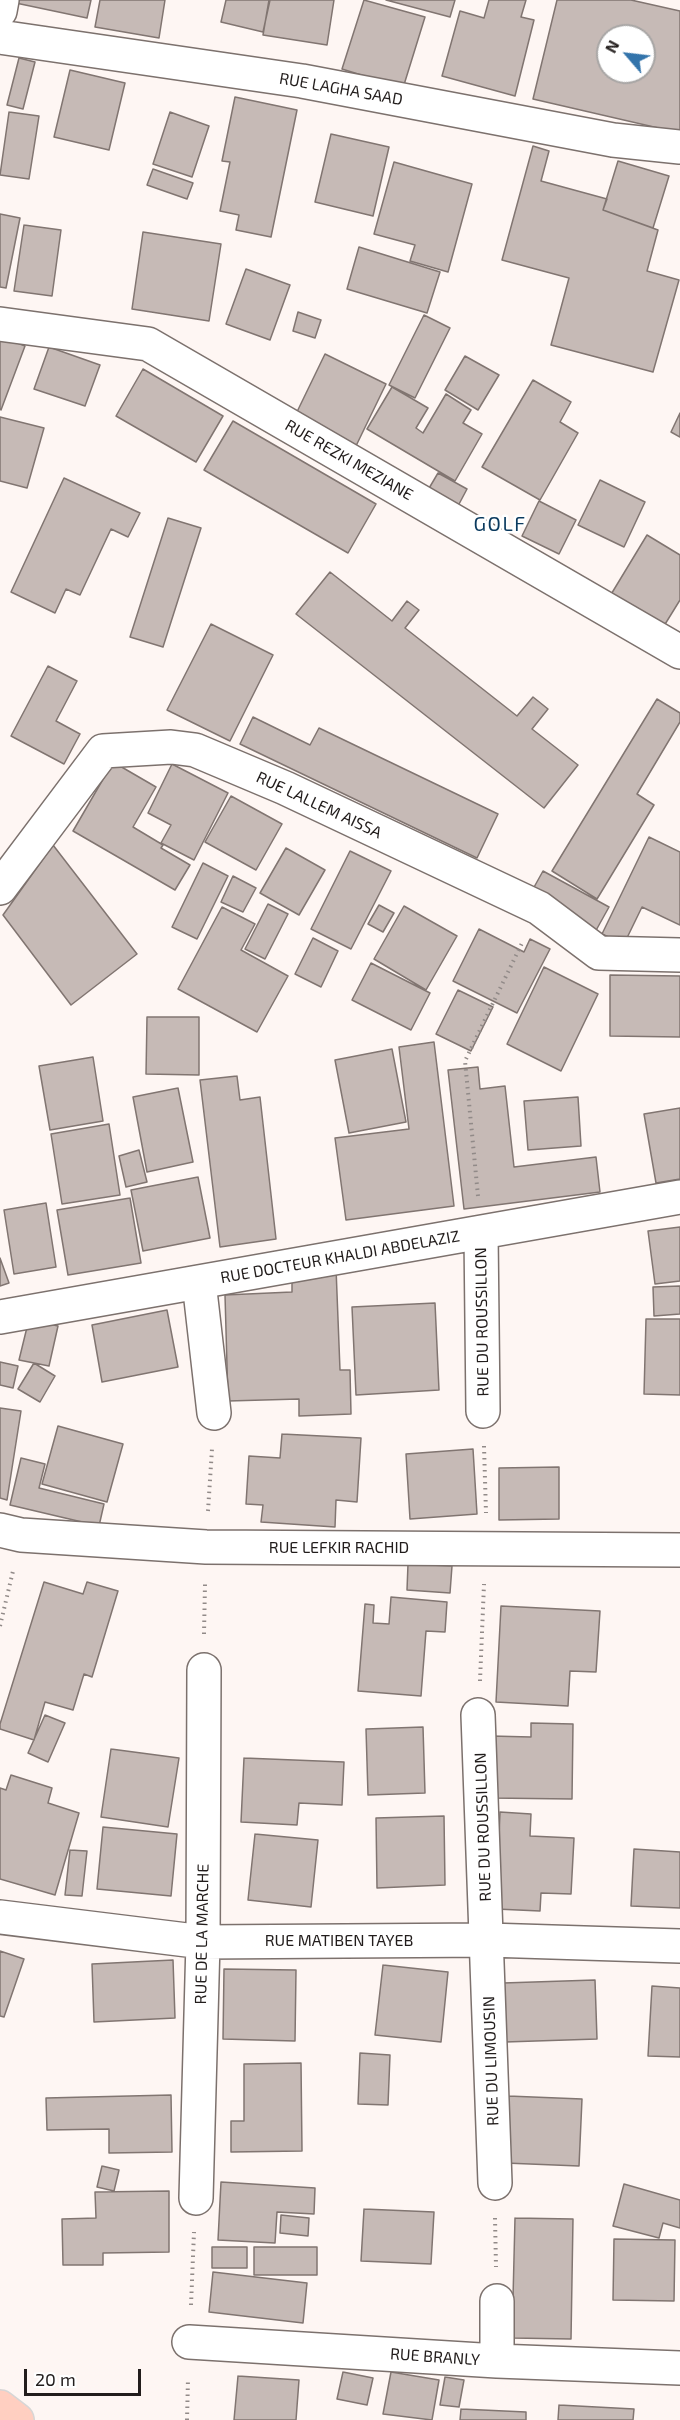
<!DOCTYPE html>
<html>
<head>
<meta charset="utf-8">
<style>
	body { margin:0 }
	#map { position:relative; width:680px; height:2420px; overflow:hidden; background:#fef6f3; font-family:"Exo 2",sans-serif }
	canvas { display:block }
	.north { position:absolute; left:596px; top:24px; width:60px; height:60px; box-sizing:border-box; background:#fff; border:2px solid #a7a5a4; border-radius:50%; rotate:298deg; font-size:16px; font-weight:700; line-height:24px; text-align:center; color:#221d1c }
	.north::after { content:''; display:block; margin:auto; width:21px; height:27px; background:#3374ab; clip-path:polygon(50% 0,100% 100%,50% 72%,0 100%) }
	.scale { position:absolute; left:24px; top:2369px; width:117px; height:27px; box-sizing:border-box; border:3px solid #221d1c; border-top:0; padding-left:8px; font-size:18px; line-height:21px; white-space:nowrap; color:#221d1c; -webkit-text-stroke:4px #fff; paint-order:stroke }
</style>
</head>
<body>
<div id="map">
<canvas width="680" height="2420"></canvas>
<div class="north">N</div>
<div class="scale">20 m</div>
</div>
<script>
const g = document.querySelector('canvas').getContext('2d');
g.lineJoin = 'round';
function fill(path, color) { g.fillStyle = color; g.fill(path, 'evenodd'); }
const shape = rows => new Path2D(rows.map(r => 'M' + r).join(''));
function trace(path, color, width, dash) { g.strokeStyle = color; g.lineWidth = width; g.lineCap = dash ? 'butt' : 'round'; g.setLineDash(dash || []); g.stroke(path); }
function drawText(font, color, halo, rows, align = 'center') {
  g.font = font + ' "Exo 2",sans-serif'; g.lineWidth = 5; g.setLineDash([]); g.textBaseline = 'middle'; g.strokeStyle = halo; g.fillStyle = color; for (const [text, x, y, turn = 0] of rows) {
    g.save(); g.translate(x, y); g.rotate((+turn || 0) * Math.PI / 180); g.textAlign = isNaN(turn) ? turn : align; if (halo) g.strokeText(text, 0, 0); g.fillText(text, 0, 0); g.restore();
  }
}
const building = shape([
	[12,0,91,0,87,18,11,2,12,0],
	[100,0,165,0,159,38,95,27,100,0],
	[226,0,270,0,263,32,221,22,226,0],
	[269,0,334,0,327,45,263,35,269,0],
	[364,0,425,17,403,88,342,69,364,0],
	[386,0,455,0,450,17,386,0],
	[489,0,526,0,521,17,534,20,515,96,442,76,460,11,484,18,489,0],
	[557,0,631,0,680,11,680,133,533,99,557,0],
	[608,36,644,36,644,72,608,72,608,36],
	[19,58,35,62,23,109,7,105,19,58],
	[70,70,125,83,109,150,54,137,70,70],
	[235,97,297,110,271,237,236,230,239,215,220,211,230,162,222,161,235,97],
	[9,112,39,116,29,179,0,175,9,112],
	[170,112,209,126,192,177,153,164,170,112],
	[331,134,389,147,373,216,315,202,331,134],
	[533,146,549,151,541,181,607,199,603,210,658,230,647,271,679,280,653,372,551,345,569,278,502,260,533,146],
	[618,161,669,176,653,228,603,210,618,161],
	[394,162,472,184,448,272,410,261,415,245,374,234,394,162],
	[153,169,193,183,187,199,147,185,153,169],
	[0,214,20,218,6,288,0,287,0,214],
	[24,225,61,230,52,296,14,291,24,225],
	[143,232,221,244,209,321,132,309,143,232],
	[359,247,440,272,427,313,347,289,359,247],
	[246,269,290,285,270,340,226,324,246,269],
	[298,312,321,320,315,338,293,331,298,312],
	[424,315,450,328,415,398,389,385,424,315],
	[0,336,25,346,1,410,0,409,0,336],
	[49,347,100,365,85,406,34,389,49,347],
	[325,354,386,384,355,448,294,418,325,354],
	[465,356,499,375,478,410,445,390,465,356],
	[143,369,223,416,196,462,116,416,143,369],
	[533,380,571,402,560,422,578,433,540,500,482,467,533,380],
	[392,387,428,408,416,428,423,433,446,394,471,410,463,423,482,434,455,481,367,429,392,387],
	[680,413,680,437,671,432,680,413],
	[0,417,44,428,27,488,0,481,0,417],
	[233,421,376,504,348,553,204,470,233,421],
	[438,473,467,489,458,506,428,490,438,473],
	[64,478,140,513,128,537,111,529,80,595,66,589,55,613,11,592,64,478],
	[600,480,645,502,624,547,578,525,600,480],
	[539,501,576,520,559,554,522,536,539,501],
	[168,518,201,528,163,647,130,637,168,518],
	[647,535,680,555,680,600,659,634,607,601,647,535],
	[330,572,392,621,407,601,419,610,405,628,517,716,533,697,548,709,532,729,578,765,544,808,296,614,330,572],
	[211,624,273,655,230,741,167,710,211,624],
	[48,666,77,681,56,721,80,734,64,764,11,736,48,666],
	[657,699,680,713,680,722,637,794,654,805,597,899,552,871,657,699],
	[253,717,310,745,319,728,498,814,477,858,240,744,253,717],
	[113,762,156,787,133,827,163,845,161,848,190,865,175,890,73,831,113,762],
	[172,764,228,793,194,860,161,843,171,825,148,813,172,764],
	[231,796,282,824,256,870,205,842,231,796],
	[649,837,680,852,680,925,642,907,624,944,602,934,649,837],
	[53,845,137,954,71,1005,3,915,53,845],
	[286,848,325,870,299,915,260,893,286,848],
	[350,851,391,871,351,949,311,929,350,851],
	[203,863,228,876,197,939,172,927,203,863],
	[543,871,609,907,594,934,528,898,543,871],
	[233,876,256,888,243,912,221,902,233,876],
	[268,904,288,914,265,959,245,949,268,904],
	[379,905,394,913,383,932,368,924,379,905],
	[404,906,457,936,426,990,374,959,404,906],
	[222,907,255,924,241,950,288,976,257,1032,178,989,222,907],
	[479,929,524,952,530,939,550,949,517,1013,453,981,479,929],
	[313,938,338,951,321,987,295,974,313,938],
	[371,963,430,993,411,1030,352,1000,371,963],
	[544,967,598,994,561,1071,507,1044,544,967],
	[610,975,680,976,680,1037,610,1036,610,975],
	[458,990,493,1007,471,1051,436,1034,458,990],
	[147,1017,199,1017,199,1075,146,1074,147,1017],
	[434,1042,454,1206,346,1220,335,1138,409,1129,399,1047,434,1042],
	[392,1049,406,1122,349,1133,335,1060,392,1049],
	[93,1057,103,1121,50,1130,39,1066,93,1057],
	[478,1067,480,1089,505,1086,514,1167,596,1157,600,1192,464,1209,448,1070,478,1067],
	[237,1076,240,1100,260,1097,276,1239,220,1247,200,1080,237,1076],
	[178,1088,193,1162,147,1172,133,1097,178,1088],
	[578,1097,581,1146,528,1150,524,1101,578,1097],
	[680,1108,680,1179,656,1183,644,1114,680,1108],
	[109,1124,120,1195,62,1204,51,1134,109,1124],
	[139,1150,147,1182,126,1187,119,1156,139,1150],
	[198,1177,210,1238,143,1251,131,1190,198,1177],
	[130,1198,141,1263,68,1275,57,1210,130,1198],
	[46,1203,56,1267,14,1274,4,1210,46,1203],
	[680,1227,680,1281,655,1284,648,1231,680,1227],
	[0,1258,9,1283,0,1286,0,1258],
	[336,1268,340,1370,350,1370,351,1414,299,1416,299,1399,228,1401,225,1295,292,1292,292,1270,336,1268],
	[680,1286,680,1314,654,1316,653,1287,680,1286],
	[435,1303,439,1390,356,1395,352,1307,435,1303],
	[167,1310,178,1367,102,1382,92,1325,167,1310],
	[29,1319,58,1326,49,1366,19,1360,29,1319],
	[646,1319,680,1319,680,1395,644,1394,646,1319],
	[0,1362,18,1366,13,1388,0,1385,0,1362],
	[34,1363,55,1376,40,1402,18,1389,34,1363],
	[0,1408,21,1411,7,1500,0,1498,0,1408],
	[58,1426,123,1444,107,1502,42,1484,58,1426],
	[282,1434,361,1438,357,1502,336,1500,335,1527,261,1522,263,1505,246,1504,249,1456,280,1458,282,1434],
	[473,1449,477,1514,410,1519,406,1454,473,1449],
	[21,1458,45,1464,39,1488,104,1504,99,1526,10,1505,21,1458],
	[559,1467,559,1519,499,1520,499,1468,559,1467],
	[408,1564,452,1566,450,1593,407,1590,408,1564],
	[44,1582,83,1594,87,1582,118,1591,92,1677,84,1674,73,1710,45,1702,34,1740,0,1729,0,1724,44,1582],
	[391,1597,447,1602,445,1632,426,1631,421,1696,358,1691,365,1604,374,1605,373,1623,389,1624,391,1597],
	[501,1606,600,1611,596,1672,570,1671,568,1706,496,1702,501,1606],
	[45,1715,65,1723,48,1762,28,1753,45,1715],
	[531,1723,573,1724,572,1799,490,1798,491,1736,531,1737,531,1723],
	[423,1727,425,1793,368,1795,366,1729,423,1727],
	[111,1749,179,1758,168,1827,101,1817,111,1749],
	[244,1758,344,1762,342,1805,299,1803,297,1825,241,1822,244,1758],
	[11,1775,52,1788,48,1803,79,1813,55,1895,0,1879,0,1788,6,1790,11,1775],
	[500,1812,531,1814,530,1836,574,1838,571,1894,541,1893,540,1911,496,1909,500,1812],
	[444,1816,445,1885,377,1888,376,1818,444,1816],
	[103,1827,177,1834,171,1896,97,1889,103,1827],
	[255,1834,318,1840,311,1907,248,1900,255,1834],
	[634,1849,680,1852,680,1908,631,1906,634,1849],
	[70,1850,87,1851,82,1896,65,1895,70,1850],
	[0,1951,24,1959,4,2017,0,2016,0,1951],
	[173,1960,175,2018,94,2022,92,1964,173,1960],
	[383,1965,448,1972,441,2042,375,2035,383,1965],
	[224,1969,296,1970,295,2041,223,2039,224,1969],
	[595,1980,597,2039,505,2042,503,1983,595,1980],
	[652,1986,680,1988,680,2057,648,2056,652,1986],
	[360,2053,390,2055,388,2105,358,2104,360,2053],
	[301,2063,302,2151,231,2152,231,2121,244,2121,244,2064,301,2063],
	[171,2095,172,2152,109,2153,109,2129,47,2130,46,2098,171,2095],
	[508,2096,582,2099,579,2166,505,2163,508,2096],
	[102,2166,119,2170,114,2191,97,2187,102,2166],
	[221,2182,315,2188,314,2214,277,2212,275,2243,218,2240,221,2182],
	[624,2184,680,2200,680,2228,663,2223,659,2238,613,2226,624,2184],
	[169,2191,169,2252,103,2253,103,2265,63,2265,62,2219,96,2218,95,2192,169,2191],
	[364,2209,434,2212,431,2264,361,2261,364,2209],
	[281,2215,309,2218,308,2236,280,2233,281,2215],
	[515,2218,573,2219,571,2339,512,2338,515,2218],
	[614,2239,675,2240,674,2301,613,2300,614,2239],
	[212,2247,247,2247,247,2268,212,2268,212,2247],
	[254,2247,317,2247,317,2275,254,2275,254,2247],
	[213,2272,307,2283,303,2323,209,2312,213,2272],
	[343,2372,373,2378,367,2405,337,2399,343,2372],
	[391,2372,439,2380,432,2420,383,2414,391,2372],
	[238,2376,299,2380,296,2420,234,2420,238,2376],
	[445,2377,464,2380,459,2407,440,2405,445,2377],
	[559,2405,634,2409,633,2420,558,2420,559,2405],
	[461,2409,526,2412,526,2420,460,2420,461,2409]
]);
const path = shape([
	[478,1196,465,1061,523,941],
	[484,1446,486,1513],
	[208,1511,212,1449],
	[0,1626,13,1571],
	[204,1634,205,1584],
	[480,1681,484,1584],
	[495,2218,496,2267],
	[191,2305,194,2232],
	[187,2420,188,2379]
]);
const minor = shape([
	[0,11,2,0],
	[0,37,302,81,613,140,680,147],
	[0,324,148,344,680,652],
	[0,888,103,751,171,747,195,750,285,788,539,908,599,953,680,955],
	[481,1233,483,1411],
	[199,1282,214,1413],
	[0,1317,680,1197],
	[0,1530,21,1535,206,1547,680,1550],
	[478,1715,495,2183],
	[0,1917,203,1942,488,1940,680,1946],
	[196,2198,203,1942,204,1670],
	[189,2342,497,2361,680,2368],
	[497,2361,497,2301]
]);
const major = shape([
	[0,2407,17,2420]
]);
const streetNames = [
	["RUE LAGHA SAAD",341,89,10],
	["RUE REZKI MEZIANE",349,460,30],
	["RUE LALLEM AISSA",319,805,25],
	["RUE DOCTEUR KHALDI ABDELAZIZ",340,1257,-10],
	["RUE DU ROUSSILLON",482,1322,-91],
	["RUE LEFKIR RACHID",339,1548],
	["RUE DU ROUSSILLON",483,1827,-92],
	["RUE DE LA MARCHE",202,1934,-89],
	["RUE MATIBEN TAYEB",339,1941],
	["RUE DU LIMOUSIN",491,2061,-92],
	["RUE BRANLY",435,2357,4]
];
const quarterNames = [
	["GOLF",500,524]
];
fill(building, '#c6bab6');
trace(building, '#817571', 1.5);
trace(minor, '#7c716d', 36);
trace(major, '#d7d6d6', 36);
trace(path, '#918a88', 4, [1.5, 4.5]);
trace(minor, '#fff', 33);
trace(major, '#ffcfc1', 33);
drawText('16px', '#221d1c', '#fff', streetNames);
g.letterSpacing = '1.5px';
drawText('20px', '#0b3a5e', '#fff', quarterNames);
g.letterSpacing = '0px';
</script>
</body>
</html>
